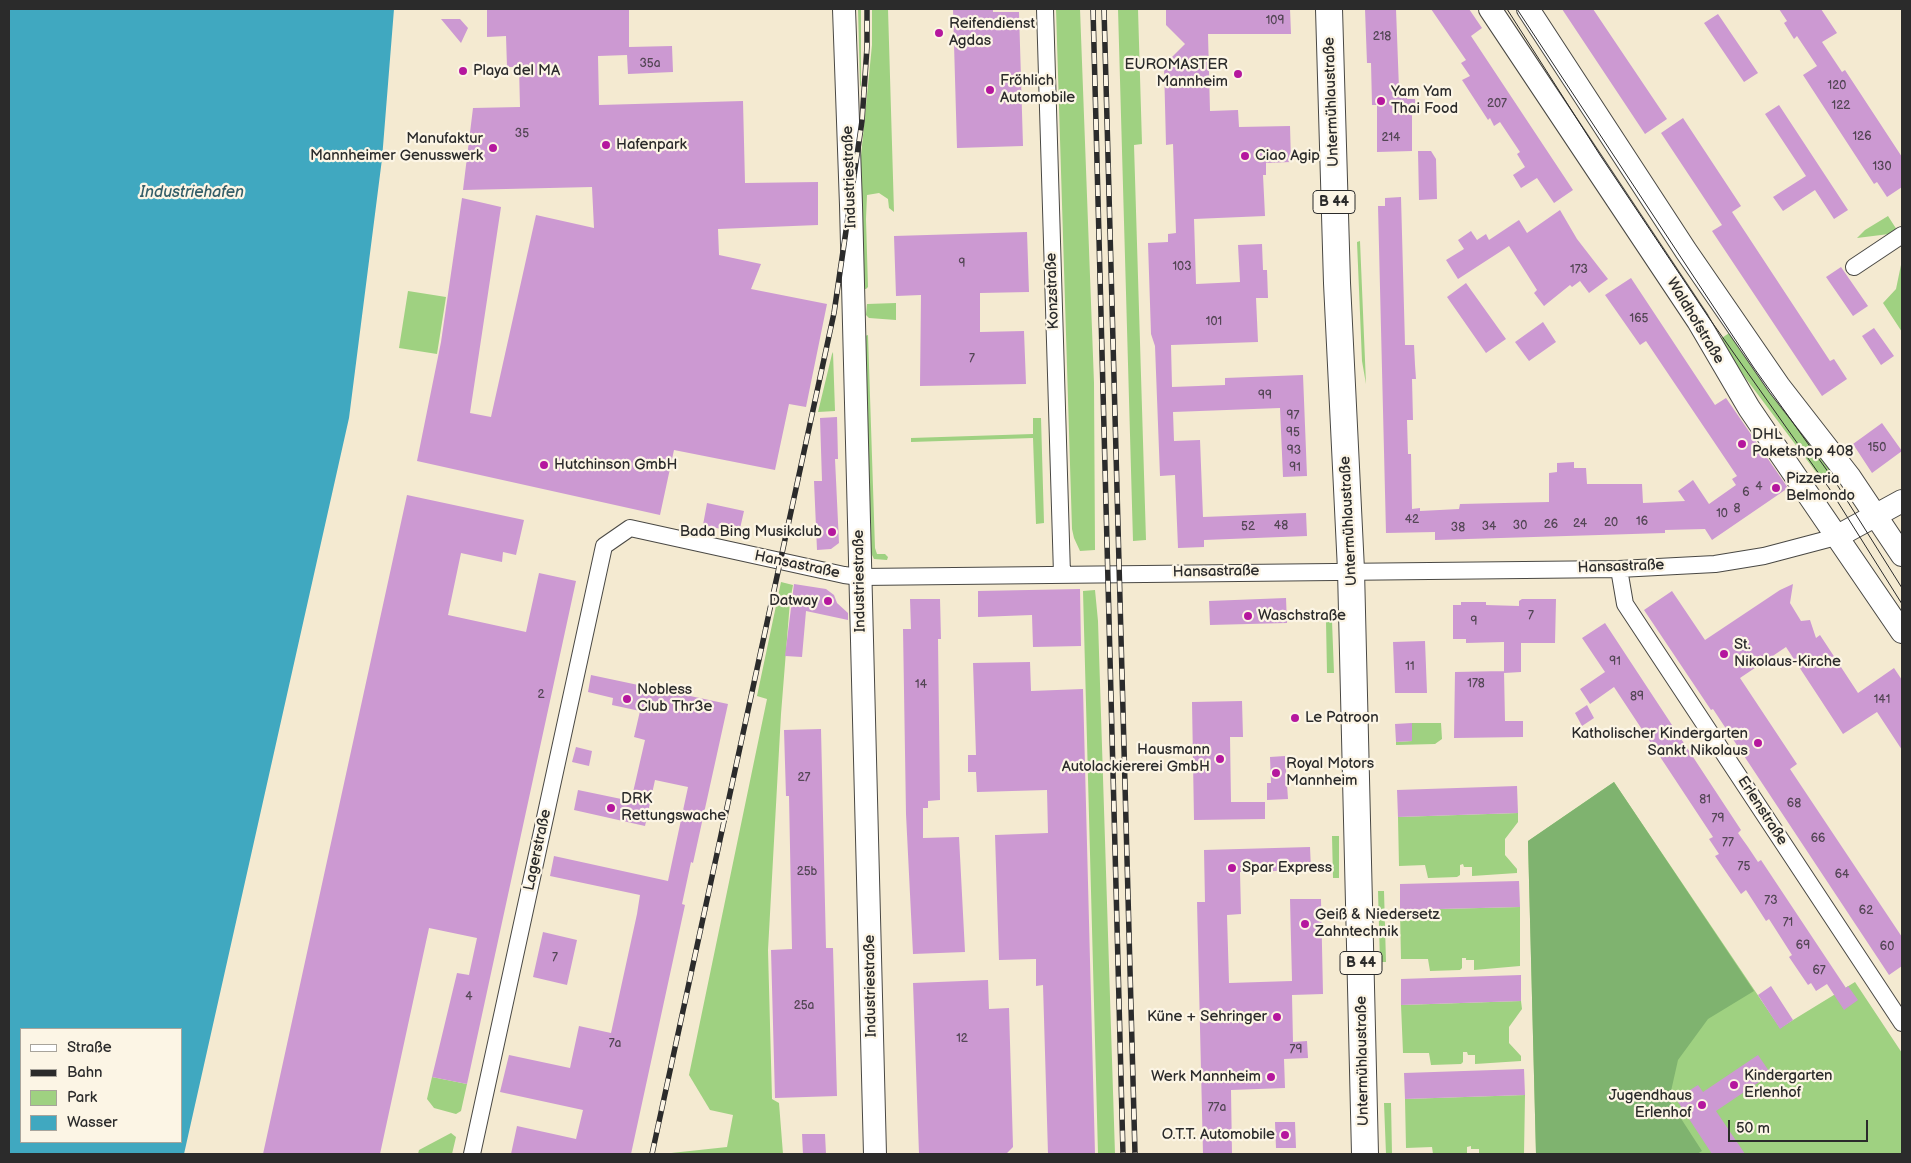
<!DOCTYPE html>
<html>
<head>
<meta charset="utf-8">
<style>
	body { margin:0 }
	#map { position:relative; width:1911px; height:1163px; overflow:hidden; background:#f4ead1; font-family:"Balsamiq Sans",sans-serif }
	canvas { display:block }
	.frame { position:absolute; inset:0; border:10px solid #2b2b2b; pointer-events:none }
	.legend { position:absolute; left:20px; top:1028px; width:162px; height:115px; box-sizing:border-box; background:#fcf5e5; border:1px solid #a8a49b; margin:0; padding:6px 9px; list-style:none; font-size:15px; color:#2b2b2b }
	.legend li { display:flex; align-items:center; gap:10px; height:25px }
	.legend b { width:25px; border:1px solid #a8a49b }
	.scale { position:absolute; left:1728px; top:1120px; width:140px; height:22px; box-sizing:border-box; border:2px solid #2b2b2b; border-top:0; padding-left:6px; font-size:15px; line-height:18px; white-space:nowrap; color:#2b2b2b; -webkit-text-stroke:4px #fcf5e5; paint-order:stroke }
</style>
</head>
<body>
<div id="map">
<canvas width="1911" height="1163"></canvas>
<div class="frame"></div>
<ul class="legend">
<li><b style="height:6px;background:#fff"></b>Straße</li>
<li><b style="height:6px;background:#2b2b2b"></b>Bahn</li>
<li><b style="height:14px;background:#9fd181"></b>Park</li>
<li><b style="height:14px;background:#40a8c0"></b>Wasser</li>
</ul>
<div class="scale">50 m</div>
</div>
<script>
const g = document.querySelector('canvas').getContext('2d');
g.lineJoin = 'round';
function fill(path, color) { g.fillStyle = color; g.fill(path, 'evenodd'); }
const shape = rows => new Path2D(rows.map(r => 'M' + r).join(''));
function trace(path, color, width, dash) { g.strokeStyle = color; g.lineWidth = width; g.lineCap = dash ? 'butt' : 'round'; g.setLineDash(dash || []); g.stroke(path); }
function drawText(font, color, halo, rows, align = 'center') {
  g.font = font + ' "Balsamiq Sans",sans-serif'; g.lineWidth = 4.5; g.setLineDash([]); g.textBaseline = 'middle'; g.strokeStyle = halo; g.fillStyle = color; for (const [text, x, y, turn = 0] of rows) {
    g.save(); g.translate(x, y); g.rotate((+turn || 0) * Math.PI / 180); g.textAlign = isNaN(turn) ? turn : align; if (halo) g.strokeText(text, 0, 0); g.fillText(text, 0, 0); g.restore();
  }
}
const green = shape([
	[858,9,861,9,861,87,860,85],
	[872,9,888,9,894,212,889,208,888,199,879,193,867,195,866,219,868,287,866,289,863,289,859,176,872,45],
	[1056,9,1080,9,1094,383,1095,550,1080,551,1074,538,1072,529],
	[1118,9,1138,9,1142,144,1134,145,1146,540,1133,541],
	[1888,216,1897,230,1889,234,1857,238,1865,230],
	[1360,241,1366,384,1362,361,1357,242],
	[1902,260,1902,332,1883,303,1896,289],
	[408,291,446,297,437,354,399,348],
	[896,303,896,320,869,318,866,315,867,304],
	[1732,331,1841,474,1825,484,1738,368,1719,340],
	[868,335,875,548,877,554,885,554,888,557,887,560,874,559,871,553,865,336],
	[833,352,835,411,818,412,832,354],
	[1033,418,1041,418,1044,523,1036,524,1033,438,911,442,911,438,1033,434],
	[781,582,793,585,790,601,781,714,768,950,772,1099,779,1103,783,1154,662,1154,727,1147,733,1115,710,1110,689,1075,767,699,757,696],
	[1095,590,1098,621,1115,1154,1098,1154,1083,591],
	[1326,621,1332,621,1334,673,1327,673],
	[1412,723,1441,723,1442,739,1435,744,1396,745,1396,742,1412,741],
	[1614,782,1780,1028,1855,982,1902,1053,1902,1154,1536,1154,1528,841],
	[1518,813,1518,822,1505,839,1505,855,1517,869,1517,873,1472,876,1472,867,1464,867,1463,864,1460,865,1460,875,1457,877,1428,878,1425,865,1399,866,1398,817],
	[1332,836,1339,836,1339,878,1333,878],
	[1378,891,1384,891,1386,962,1380,962],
	[1520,907,1520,966,1474,970,1474,960,1466,960,1466,958,1462,958,1462,968,1460,970,1430,971,1428,959,1401,959,1400,910],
	[1521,1001,1522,1009,1509,1027,1509,1043,1521,1056,1521,1061,1475,1064,1475,1055,1468,1055,1467,1052,1463,1052,1463,1062,1461,1064,1431,1065,1429,1053,1403,1053,1401,1005],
	[432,1077,467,1084,461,1111,456,1114,434,1108,427,1099],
	[1525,1095,1524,1154,1479,1154,1479,1149,1471,1149,1471,1146,1467,1147,1467,1154,1433,1154,1432,1147,1406,1148,1405,1099],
	[1384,1103,1391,1103,1392,1154,1386,1154],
	[451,1133,456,1137,452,1154,418,1154,419,1150]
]);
const forest = shape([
	[1614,782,1754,991,1708,1019,1678,1060,1669,1100,1702,1151,1697,1154,1536,1154,1528,841]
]);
const water = shape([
	[9,9,394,9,382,159,349,418,184,1154,9,1154],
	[21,1029,181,1029,181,1142,21,1142]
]);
const building = shape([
	[487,9,629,9,629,47,672,46,673,72,628,74,627,55,598,56,599,105,743,101,745,183,818,182,818,225,718,229,719,255,761,264,751,289,827,304,806,407,789,404,775,470,674,450,660,515,417,461,441,342,462,198,501,207,470,413,491,417,536,215,594,228,592,187,463,190,473,108,520,107,519,67,507,67,506,36,487,37],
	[953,9,993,9,993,12,1019,12,1023,146,957,148],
	[1166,9,1290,9,1291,34,1208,34,1210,111,1238,110,1239,127,1290,126,1291,162,1266,163,1266,175,1263,175,1265,216,1194,219,1196,284,1240,282,1238,245,1262,244,1263,270,1267,270,1268,298,1256,298,1258,342,1171,345,1172,387,1225,385,1225,378,1303,375,1307,476,1283,477,1280,408,1173,412,1174,441,1200,440,1203,517,1306,513,1307,536,1204,540,1204,547,1178,548,1175,475,1160,476,1155,346,1151,334,1148,243,1168,242,1168,234,1176,233,1173,144,1166,145,1164,65,1185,44,1166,25],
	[1365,9,1396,9,1399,89,1407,89,1407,99,1415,99,1416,114,1412,114,1412,151,1377,152,1377,105,1372,105,1371,63,1367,63],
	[1431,9,1469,9,1482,28,1471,36,1573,190,1554,203,1537,178,1521,188,1513,175,1525,167,1517,154,1520,152,1500,122,1494,126,1490,118,1488,120,1462,80,1470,76,1461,63,1466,60],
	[1562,9,1593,9,1667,119,1645,134],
	[1779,9,1821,9,1837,33,1822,42,1842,72,1845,70,1902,157,1902,187,1887,197,1877,182,1874,184,1803,75,1817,66,1797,36,1794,39,1784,23,1787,21],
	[1718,14,1758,73,1744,82,1704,23],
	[441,19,460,19,468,28,461,43],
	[1779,105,1848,210,1834,219,1815,190,1783,211,1773,197,1806,176,1765,114],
	[1683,118,1741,206,1732,212,1830,361,1834,359,1847,379,1822,396,1712,231,1722,225,1661,133],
	[1418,151,1431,151,1436,159,1437,199,1419,200],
	[1401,197,1405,345,1414,345,1415,365,1416,379,1412,379,1413,420,1407,420,1408,454,1411,454,1412,509,1420,508,1420,511,1459,509,1460,504,1549,502,1549,473,1557,472,1557,463,1574,462,1574,468,1586,468,1587,484,1642,484,1643,503,1685,501,1678,491,1693,480,1709,504,1736,485,1732,479,1737,476,1646,341,1640,345,1605,295,1631,278,1715,405,1726,398,1788,488,1712,540,1705,529,1665,530,1665,533,1435,540,1435,532,1386,533,1378,206,1385,206,1385,198],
	[1560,210,1577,239,1608,279,1589,293,1580,281,1572,287,1570,285,1544,306,1534,293,1537,290,1509,246,1458,279,1446,260,1464,249,1458,240,1471,231,1477,240,1486,234,1489,240,1519,220,1527,233],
	[1027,232,1029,292,980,293,980,332,1024,331,1026,384,920,386,921,295,896,296,894,236],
	[1841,267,1868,306,1853,316,1826,277],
	[1466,283,1506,339,1486,353,1447,297],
	[1543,322,1556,342,1529,361,1515,342],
	[1874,328,1894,356,1881,365,1862,336],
	[837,417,838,459,835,459,839,543,831,549,817,550,814,481,822,481,820,418],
	[1882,423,1902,451,1872,473,1853,444],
	[407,495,524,520,516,555,503,552,502,562,461,553,448,615,526,632,539,573,576,581,467,1084,432,1077,457,973,469,975,477,938,429,928,380,1154,263,1154],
	[707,503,744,511,739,533,703,525],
	[794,584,826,589,834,595,837,603,848,613,848,620,806,611,802,657,785,656],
	[1793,584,1790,603,1801,621,1810,620,1816,638,1820,635,1858,693,1894,668,1902,680,1902,750,1877,712,1843,734,1786,647,1740,678,1797,764,1790,769,1902,937,1902,966,1889,975,1713,709,1711,710,1644,610,1672,591,1705,640,1780,590],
	[1080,589,1081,646,1033,647,1032,615,978,617,978,591],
	[1286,598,1287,623,1210,625,1209,601],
	[910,599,940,599,941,639,938,639,940,800,928,801,928,808,923,808,923,838,959,837,965,952,913,954,906,814,903,629,911,629],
	[1522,599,1556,599,1555,643,1521,643,1521,672,1504,673,1504,642,1466,643,1466,639,1453,639,1453,605,1461,605,1461,602,1486,602,1486,605,1519,606,1519,601],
	[1605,623,1741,830,1738,833,1748,847,1758,862,1761,860,1846,988,1848,986,1858,1000,1844,1010,1827,984,1816,991,1811,983,1808,985,1789,957,1792,955,1769,919,1766,921,1746,890,1741,894,1715,856,1719,854,1709,839,1713,837,1614,687,1590,704,1580,689,1605,672,1582,638],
	[1425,641,1427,693,1395,693,1393,642],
	[1030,662,1031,691,1083,689,1095,1154,1048,1154,1043,985,1036,986,1036,959,999,960,995,835,1048,833,1047,790,977,792,976,772,968,772,968,755,976,755,973,663],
	[1504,671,1505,721,1523,721,1523,737,1454,738,1455,672],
	[591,675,728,704,693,863,691,862,682,904,685,905,631,1154,511,1154,517,1126,576,1139,583,1110,500,1092,509,1055,570,1068,579,1026,611,1033,637,914,640,895,550,876,554,856,668,881,688,787,655,780,645,826,574,810,578,790,631,801,645,740,634,737,640,711,612,705,613,698,588,692],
	[1242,701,1243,737,1230,737,1231,802,1265,802,1265,819,1194,820,1192,702],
	[1587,705,1594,718,1582,726,1575,713],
	[1412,723,1412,741,1396,742,1395,724],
	[821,729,826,948,833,948,837,1096,775,1098,771,950,792,949,789,796,786,796,784,730],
	[576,747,592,751,589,766,572,762],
	[1285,756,1288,799,1267,800,1267,783,1271,783,1270,757],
	[1517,786,1518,813,1398,817,1397,790],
	[1310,847,1311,870,1240,872,1241,914,1227,915,1229,983,1292,981,1290,899,1321,899,1323,994,1292,995,1293,1042,1307,1041,1308,1058,1284,1059,1285,1088,1231,1090,1232,1154,1203,1154,1197,902,1205,902,1204,850],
	[1519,881,1520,907,1400,910,1400,884],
	[543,932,577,940,567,985,533,977],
	[1521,975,1521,1001,1401,1005,1401,979],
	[988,980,989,1009,1009,1008,1013,1147,1006,1154,919,1154,913,983],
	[1771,986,1793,1020,1780,1029,1758,995],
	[1758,1055,1771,1074,1716,1111,1745,1154,1712,1154,1676,1099,1698,1085,1703,1092],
	[1524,1069,1525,1095,1405,1099,1404,1073],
	[1275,1122,1295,1122,1296,1148,1276,1148],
	[802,1134,825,1134,826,1154,803,1154]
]);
const street = shape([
	[1045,9,1062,574],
	[1854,267,1902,235],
	[1619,569,1625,604,1902,1023],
	[472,1154,604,546,630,528,844,575,860,577,1619,569,1715,564,1764,556,1836,537]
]);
const secondary = shape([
	[844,9,851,205,875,1154],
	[1490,9,1698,321,1749,408,1902,632],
	[1528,9,1686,251,1779,386,1849,476,1902,555],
	[1836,537,1902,501]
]);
const primary = shape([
	[1329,9,1337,283,1351,570,1365,1154]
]);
const tram = shape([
	[1507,9,1600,155,1709,318,1829,488,1902,604],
	[1517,9,1754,368,1836,483,1902,588]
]);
const rail = shape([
	[1093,9,1123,1154],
	[1104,9,1135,1154],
	[652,1154,834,313,862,121,867,47,867,9]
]);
const markers = [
	[939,33,5,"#b5179e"],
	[463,71,5,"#b5179e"],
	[1238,74,5,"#b5179e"],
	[990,90,5,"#b5179e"],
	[1381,101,5,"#b5179e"],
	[606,145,5,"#b5179e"],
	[493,148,5,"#b5179e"],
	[1245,156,5,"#b5179e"],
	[1742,444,5,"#b5179e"],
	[544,465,5,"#b5179e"],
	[1776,488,5,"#b5179e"],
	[832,532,5,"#b5179e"],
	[828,601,5,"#b5179e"],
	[1248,616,5,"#b5179e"],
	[1724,654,5,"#b5179e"],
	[627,699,5,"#b5179e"],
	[1295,718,5,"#b5179e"],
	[1758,743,5,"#b5179e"],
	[1220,759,5,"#b5179e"],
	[1276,773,5,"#b5179e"],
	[611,808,5,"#b5179e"],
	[1232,868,5,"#b5179e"],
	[1305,924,5,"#b5179e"],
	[1277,1017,5,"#b5179e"],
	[1271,1077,5,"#b5179e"],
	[1734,1085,5,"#b5179e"],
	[1702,1105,5,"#b5179e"],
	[1285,1135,5,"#b5179e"]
];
const numberNames = [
	["109",1275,21],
	["218",1382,37],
	["35a",650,64],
	["120",1837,86],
	["207",1497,104],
	["122",1841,106],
	["35",522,134],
	["126",1862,137],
	["214",1391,138],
	["130",1882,167],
	["9",962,264],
	["103",1182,267],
	["173",1579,270],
	["165",1639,319],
	["101",1214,322],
	["7",972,359],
	["99",1265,396],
	["97",1293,416],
	["95",1293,433],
	["150",1877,448],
	["93",1294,451],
	["91",1295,468],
	["4",1759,487],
	["6",1746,493],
	["8",1737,509],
	["10",1722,514],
	["42",1412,520],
	["16",1642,522],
	["20",1611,523],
	["24",1580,524],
	["26",1551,525],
	["48",1281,526],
	["30",1520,526],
	["52",1248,527],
	["34",1489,527],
	["38",1458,528],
	["7",1531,616],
	["9",1474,622],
	["91",1615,662],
	["11",1410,667],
	["178",1476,684],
	["14",921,685],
	["2",541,695],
	["89",1637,697],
	["141",1882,700],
	["27",804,778],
	["81",1705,800],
	["68",1794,804],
	["79",1718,819],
	["66",1818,839],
	["77",1728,843],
	["75",1744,867],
	["25b",807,872],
	["64",1842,875],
	["73",1771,901],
	["62",1866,911],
	["71",1788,923],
	["69",1803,946],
	["60",1887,947],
	["7",555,958],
	["67",1819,971],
	["4",469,997],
	["25a",804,1006],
	["12",962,1039],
	["7a",615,1044],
	["79",1296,1050],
	["77a",1217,1108]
];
const shields = [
	[1334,202,42],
	[1361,963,42]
];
const shieldNames = [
	["B 44",1334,202],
	["B 44",1361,963]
];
const poiNames = [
	["Reifendienst",949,24],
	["Agdas",949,41],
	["EUROMASTER",1228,65,"right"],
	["Mannheim",1228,82,"right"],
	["Playa del MA",473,71],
	["Fröhlich",1000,81],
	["Automobile",1000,98],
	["Yam Yam",1391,92],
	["Thai Food",1391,109],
	["Manufaktur",483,139,"right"],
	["Mannheimer Genusswerk",483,156,"right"],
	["Hafenpark",616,145],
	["Ciao Agip",1255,156],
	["DHL",1752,435],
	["Paketshop 408",1752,452],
	["Hutchinson GmbH",554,465],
	["Pizzeria",1786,479],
	["Belmondo",1786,496],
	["Bada Bing Musikclub",822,532,"right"],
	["Datway",818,601,"right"],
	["Waschstraße",1258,616],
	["St.",1734,645],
	["Nikolaus-Kirche",1734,662],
	["Nobless",637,690],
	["Club Thr3e",637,707],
	["Le Patroon",1305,718],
	["Katholischer Kindergarten",1748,734,"right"],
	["Sankt Nikolaus",1748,751,"right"],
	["Hausmann",1210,750,"right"],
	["Autolackiererei GmbH",1210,767,"right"],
	["Royal Motors",1286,764],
	["Mannheim",1286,781],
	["DRK",621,799],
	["Rettungswache",621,816],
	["Spar Express",1242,868],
	["Geiß & Niedersetz",1315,915],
	["Zahntechnik",1315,932],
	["Küne + Sehringer",1267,1017,"right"],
	["Kindergarten",1744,1076],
	["Erlenhof",1744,1093],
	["Werk Mannheim",1261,1077,"right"],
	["Jugendhaus",1692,1096,"right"],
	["Erlenhof",1692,1113,"right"],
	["O.T.T. Automobile",1275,1135,"right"]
];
const streetNames = [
	["Untermühlaustraße",1332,102,-92],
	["Industriestraße",850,177,-92],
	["Konzstraße",1053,291,-92],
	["Waldhofstraße",1695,321,59],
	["Untermühlaustraße",1349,521,-93],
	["Hansastraße",797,565,12],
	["Hansastraße",1621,567,-2],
	["Hansastraße",1216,572,-1],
	["Industriestraße",860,581,-91],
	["Erlenstraße",1762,811,57],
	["Lagerstraße",538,850,-78],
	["Industriestraße",871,986,-91],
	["Untermühlaustraße",1363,1061,-91]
];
const waterNames = [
	["Industriehafen",192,193]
];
fill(green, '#9fd181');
fill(forest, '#7fb36f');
fill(water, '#40a8c0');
fill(building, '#cc99d2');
trace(street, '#494844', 18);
trace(secondary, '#494844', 24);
trace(primary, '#494844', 28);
trace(street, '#fff', 16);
trace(secondary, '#fff', 22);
trace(primary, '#fff', 26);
trace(tram, '#2b2b2b', 1);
trace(rail, '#2b2b2b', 5.5);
trace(rail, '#fcf5e5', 4, [11]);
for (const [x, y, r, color] of markers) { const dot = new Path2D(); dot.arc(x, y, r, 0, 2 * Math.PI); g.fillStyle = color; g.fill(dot); trace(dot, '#fcf5e5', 2); }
drawText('12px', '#534655', null, numberNames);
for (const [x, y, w] of shields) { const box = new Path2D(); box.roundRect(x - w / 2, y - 11.5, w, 23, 4); g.fillStyle = '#fcf5e5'; g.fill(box); trace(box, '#2b2b2b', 1); }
drawText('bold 14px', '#2b2b2b', null, shieldNames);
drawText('15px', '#2b2b2b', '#fcf5e5', poiNames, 'left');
drawText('15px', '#2b2b2b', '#fcf5e5', streetNames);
drawText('italic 16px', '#335d67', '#fcf5e5', waterNames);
</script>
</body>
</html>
